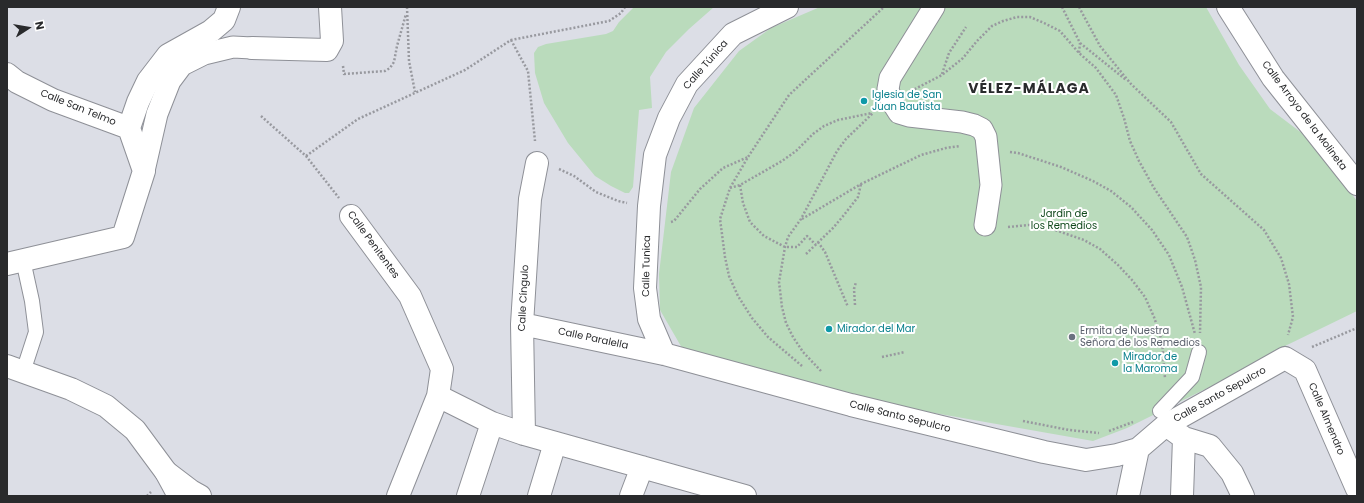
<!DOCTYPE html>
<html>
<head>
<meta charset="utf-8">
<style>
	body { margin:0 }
	#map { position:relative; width:1364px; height:503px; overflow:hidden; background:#dcdee6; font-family:Poppins,sans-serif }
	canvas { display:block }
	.frame { position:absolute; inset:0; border:8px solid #292a2c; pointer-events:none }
	.north { position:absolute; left:8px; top:8px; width:40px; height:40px; -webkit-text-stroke:3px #fff; paint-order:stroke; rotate:78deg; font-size:11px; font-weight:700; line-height:16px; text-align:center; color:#292a2c }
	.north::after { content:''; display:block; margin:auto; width:14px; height:18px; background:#292a2c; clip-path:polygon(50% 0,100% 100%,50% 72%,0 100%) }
</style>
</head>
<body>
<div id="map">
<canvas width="1364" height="503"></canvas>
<div class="frame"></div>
<div class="north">N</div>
</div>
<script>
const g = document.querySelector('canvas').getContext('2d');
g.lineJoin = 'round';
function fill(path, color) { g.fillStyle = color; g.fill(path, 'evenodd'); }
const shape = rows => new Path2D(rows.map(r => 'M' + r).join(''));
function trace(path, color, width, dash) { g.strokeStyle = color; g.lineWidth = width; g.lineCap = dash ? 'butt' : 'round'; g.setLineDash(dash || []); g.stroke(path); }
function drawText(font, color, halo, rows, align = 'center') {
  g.font = font + ' Poppins,sans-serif'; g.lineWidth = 4; g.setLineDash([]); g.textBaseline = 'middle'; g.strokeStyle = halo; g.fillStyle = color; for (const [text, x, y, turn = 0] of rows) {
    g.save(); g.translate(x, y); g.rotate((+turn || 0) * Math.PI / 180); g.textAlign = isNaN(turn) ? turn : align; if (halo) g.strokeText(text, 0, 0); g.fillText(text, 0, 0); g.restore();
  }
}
const green = shape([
	[634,7,714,7,689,29,666,52,650,77,652,108,639,110,633,187,629,193,625,193,611,186,595,176,568,143,544,103,535,73,534,53,538,47,546,44,606,34,613,31,619,22],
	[820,7,1206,7,1239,65,1270,109,1311,140,1357,201,1357,311,1285,346,1272,356,1127,428,1093,441,900,407,682,348,660,310,659,274,671,172,694,108,739,51,771,28]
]);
const path = shape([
	[407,7,409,61,415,92],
	[1062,7,1080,43,1079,53],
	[1079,7,1100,46,1131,84,1171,122,1201,174,1264,230,1281,258,1289,284,1293,317,1288,335],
	[511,40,528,71,535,141],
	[1080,43,1126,80],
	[343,66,344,74,385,71,390,68,394,62,397,46,406,14],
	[942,74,949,53,966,27],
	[911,91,942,75,963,58,977,41,992,26,1003,21,1017,17,1030,17,1044,23,1060,31,1079,53,1096,68,1116,95,1124,118,1130,141,1139,161,1154,188,1187,237,1195,260,1201,287,1200,333],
	[261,116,306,156,339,198],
	[1010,152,1018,153,1061,167,1093,181,1111,191,1131,207,1152,230,1169,255,1182,287,1195,334],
	[306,156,358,119,465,70,511,40,609,21,621,13,625,7],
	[559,169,574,176,596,192,618,201,627,203],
	[740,185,743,203,750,222,764,236,785,247,797,247,807,236,816,245],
	[730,188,740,185,782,161,796,151,813,134,824,126,838,120,872,113],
	[802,219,861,184,921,155,946,148,960,146],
	[671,222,674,221,700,189,723,168,748,157],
	[1008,227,1029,225,1042,227,1055,230,1084,240,1100,249,1118,265,1132,280,1145,297,1154,317,1162,341,1165,378],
	[818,242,825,252,848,307],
	[806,254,833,228,844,215,858,197,861,184],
	[855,305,854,289,856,282],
	[1312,347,1357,328],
	[882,357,905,352],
	[802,366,768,337,752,318,738,296,729,276,725,257,720,219,730,188,748,157,789,95,884,7],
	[821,371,803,352,793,337,786,323,782,307,779,282,785,247,788,237,801,219,837,151,846,139,873,113],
	[1023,421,1069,430,1099,433],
	[1109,431,1133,422],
	[147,496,151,492]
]);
const service = shape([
	[23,372,36,332,32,301,23,260],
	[1160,411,1192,377,1199,352]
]);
const pedestrian = shape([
	[934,7,890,78,888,89,892,102,899,113,909,116,962,122,974,125,982,129,986,137,991,185,985,225],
	[144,171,157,114,170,81,182,65,204,54,233,47,252,48]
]);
const minor = shape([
	[1228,7,1273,78,1357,184],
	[252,48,327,50,332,41,330,7],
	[7,74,17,82,53,100,129,128],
	[129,128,138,102,148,81,168,55,211,31,224,20,229,7],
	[351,216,410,296,442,369,438,396,398,496],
	[7,264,123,237,144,171,129,128],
	[522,324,664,354,851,405,1044,452,1086,460,1117,455,1138,449,1166,425,1285,358,1305,370,1357,489],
	[664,354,649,319,645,288,649,206,655,155,669,118,687,84,733,34,787,7],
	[438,396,492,423,524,434,745,496],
	[1173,430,1184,438,1182,496],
	[524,434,522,324,530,199,537,163],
	[1184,438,1210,446,1232,473,1243,496],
	[166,472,191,491,200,496],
	[468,496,492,423],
	[539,496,555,443],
	[631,496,642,467],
	[1128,496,1138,449]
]);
const tertiary = shape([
	[7,366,71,389,106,406,135,430,166,472,179,496]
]);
const markers = [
	[864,101,4,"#0f9aa8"],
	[829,329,4,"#0f9aa8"],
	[1072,337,4,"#6b7280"],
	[1115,363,4,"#0f9aa8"]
];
const streetNames = [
	["Calle Túnica",706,65,-49],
	["Calle San Telmo",78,108,22],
	["Calle Arroyo de la Molineta",1304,116,53],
	["Calle Penitentes",373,245,54],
	["Calle Tunica",647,266,-89],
	["Calle Cíngulo",524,298,-87],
	["Calle Paralella",593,339,12],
	["Calle Santo Sepulcro",1220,395,-29],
	["Calle Santo Sepulcro",900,417,14],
	["Calle Almendro",1326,419,67]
];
const cultureNames = [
	["Iglesia de San",872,95],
	["Juan Bautista",872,107],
	["Mirador del Mar",837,329],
	["Mirador de",1123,357],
	["la Maroma",1123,369]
];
const parkNames = [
	["Jardín de",1064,214],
	["los Remedios",1064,226]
];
const worshipNames = [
	["Ermita de Nuestra",1080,331],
	["Señora de los Remedios",1080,343]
];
const districtNames = [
	["VÉLEZ-MÁLAGA",1029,89]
];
fill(green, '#badbbc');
trace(service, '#8e9097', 16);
trace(pedestrian, '#8e9097', 23);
trace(minor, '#8e9097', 24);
trace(tertiary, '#8e9097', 24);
trace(path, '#98999f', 2.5, [2, 2]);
trace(service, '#fff', 14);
trace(pedestrian, '#fff', 21);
trace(minor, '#fff', 22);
trace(tertiary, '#fff', 22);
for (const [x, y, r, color] of markers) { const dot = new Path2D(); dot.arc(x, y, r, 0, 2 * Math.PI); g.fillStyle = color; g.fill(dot); trace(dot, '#fff', 1.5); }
drawText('10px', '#292a2c', '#fff', streetNames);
drawText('10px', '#0d838f', '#fff', cultureNames, 'left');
drawText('10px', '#11491d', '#fff', parkNames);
drawText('10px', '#5b616d', '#fff', worshipNames, 'left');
g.letterSpacing = '1px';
drawText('bold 14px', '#292a2c', '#fff', districtNames);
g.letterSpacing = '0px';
</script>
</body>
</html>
